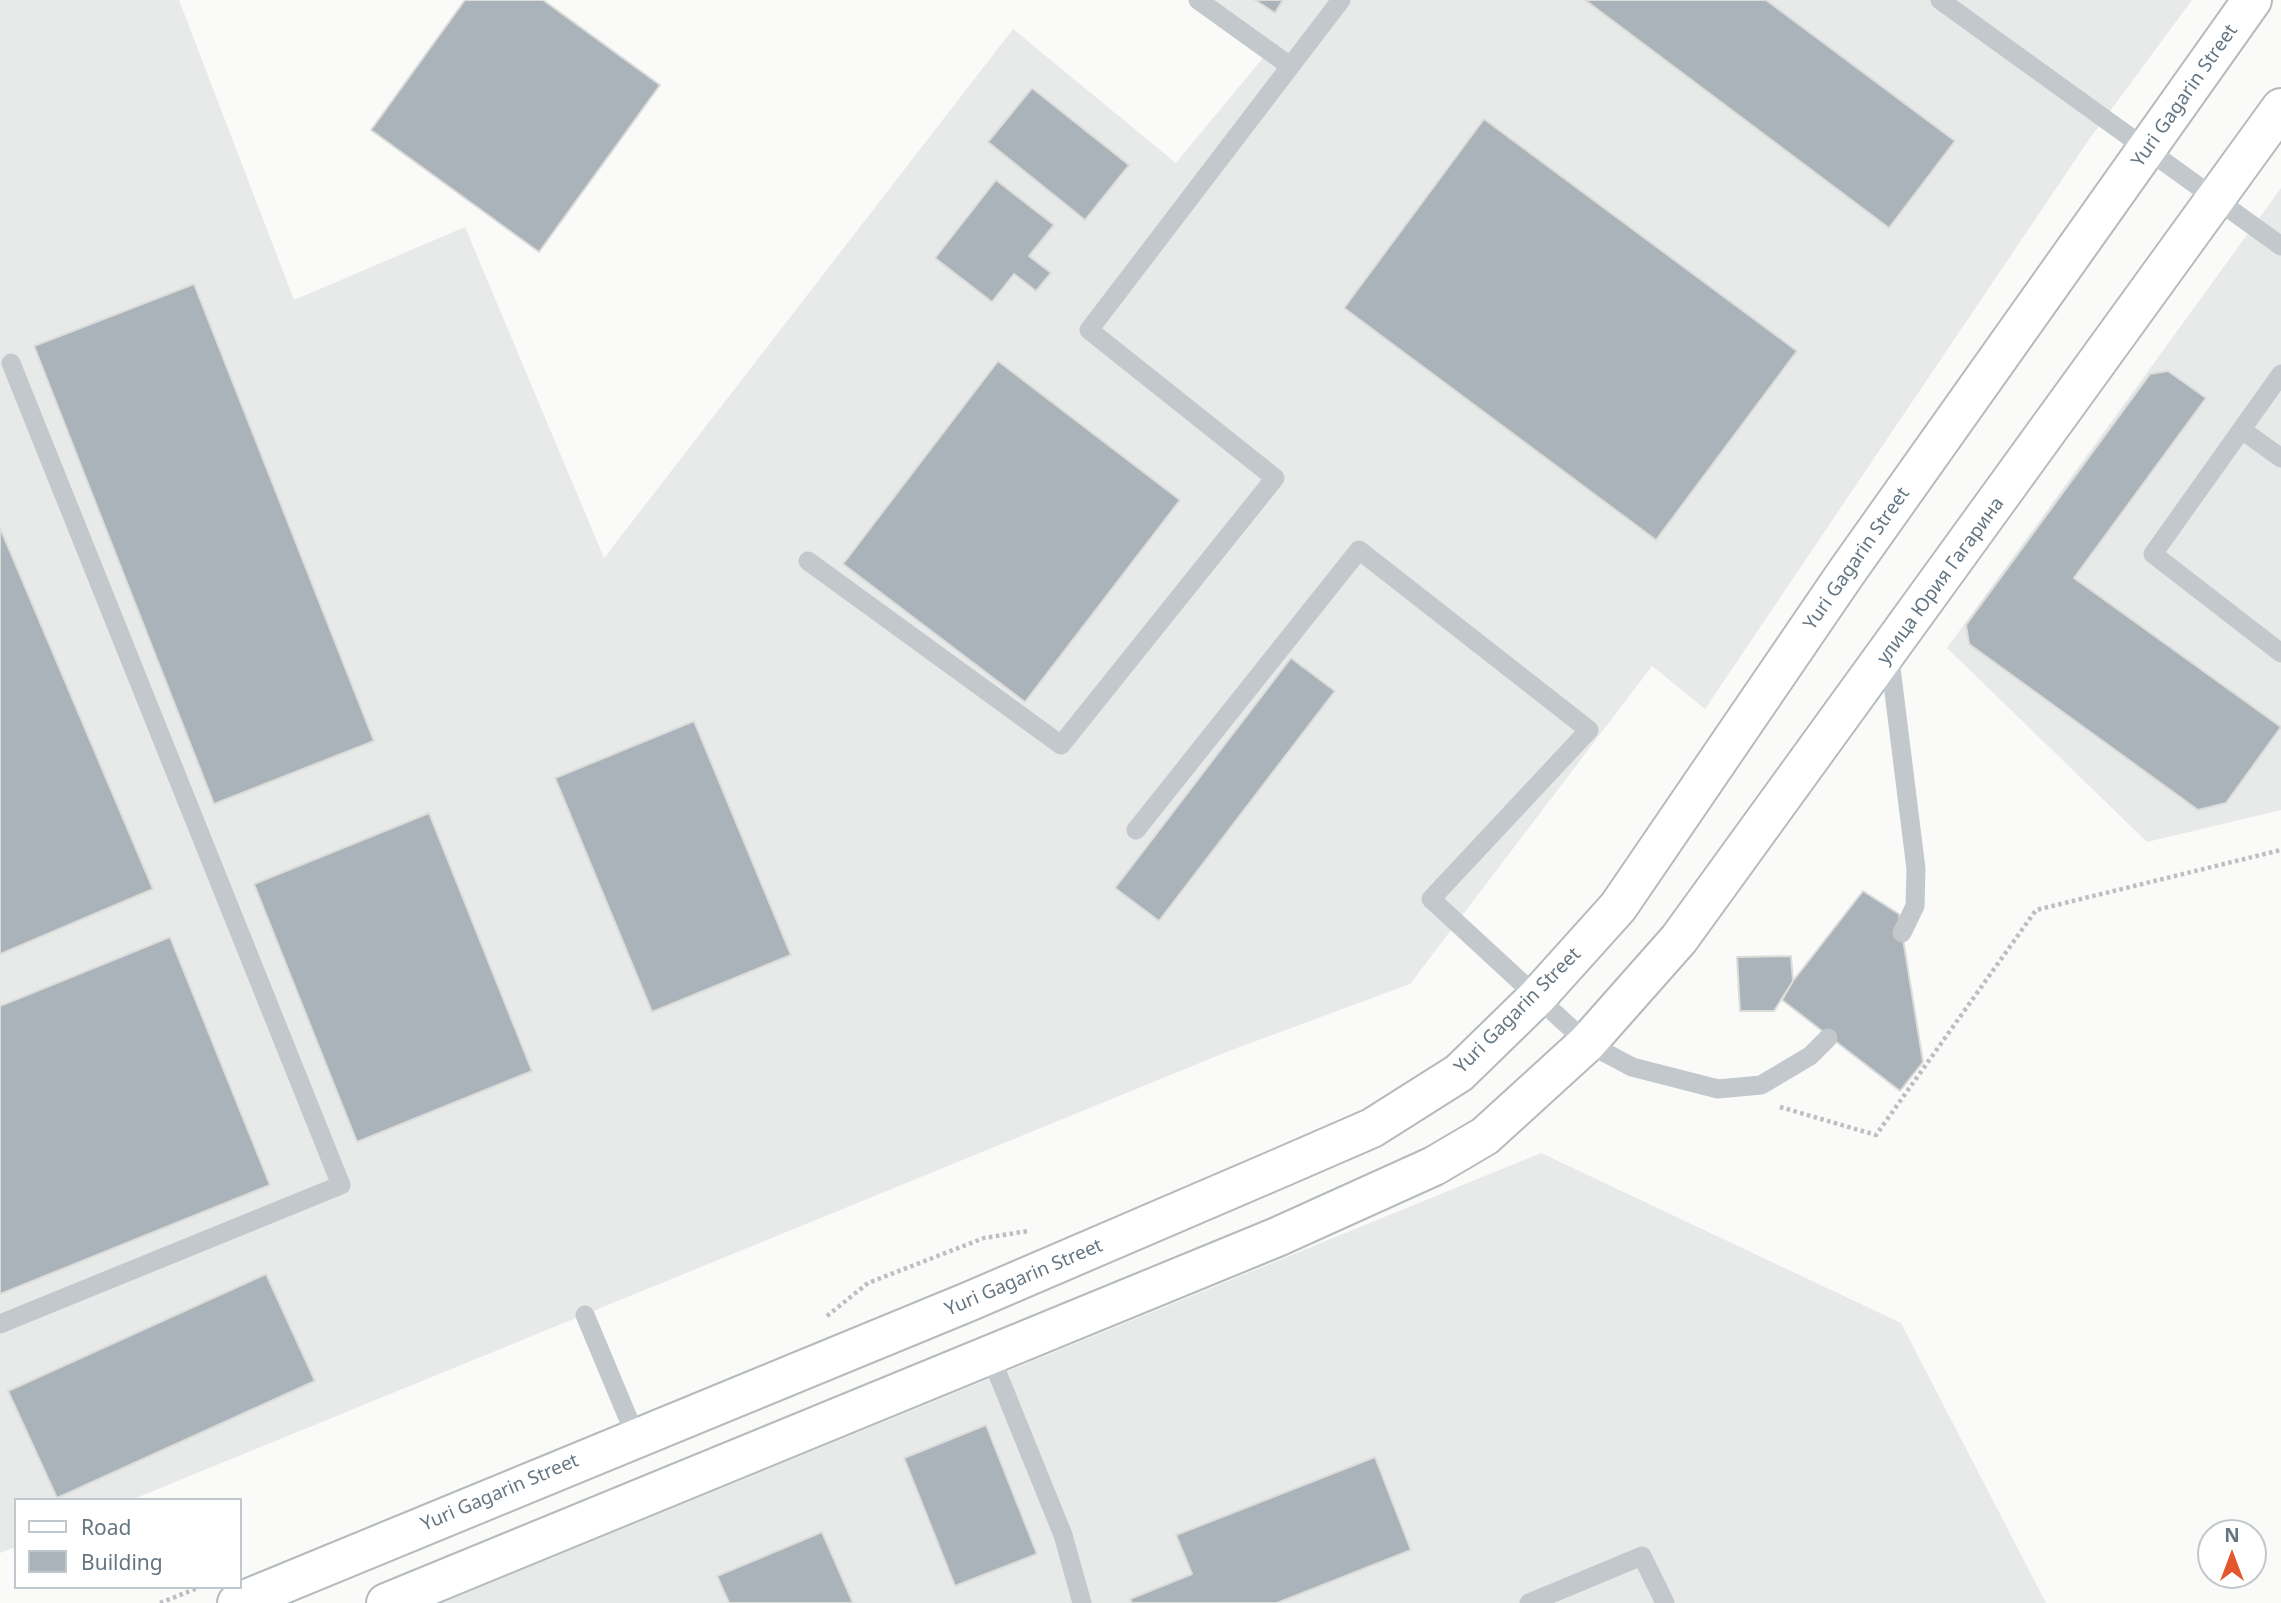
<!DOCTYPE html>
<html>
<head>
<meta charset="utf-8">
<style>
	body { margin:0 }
	#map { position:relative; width:2281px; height:1603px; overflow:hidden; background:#fafaf8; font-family:"Noto Sans",sans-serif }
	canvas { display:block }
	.legend { position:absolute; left:14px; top:1498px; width:228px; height:91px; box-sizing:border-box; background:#fff; border:2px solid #c1c8cd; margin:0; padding:9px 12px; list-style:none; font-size:21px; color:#657683 }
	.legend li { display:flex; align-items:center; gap:14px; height:35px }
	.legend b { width:35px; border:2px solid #c1c8cd }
	.north { position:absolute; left:2197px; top:1519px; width:70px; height:70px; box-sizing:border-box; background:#fff; border:2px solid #c1c8cd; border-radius:50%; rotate:0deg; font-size:19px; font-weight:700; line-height:28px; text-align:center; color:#657683 }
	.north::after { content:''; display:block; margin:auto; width:24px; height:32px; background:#e4572e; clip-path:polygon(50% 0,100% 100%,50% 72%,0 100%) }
</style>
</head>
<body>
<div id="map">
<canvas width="2281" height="1603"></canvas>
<ul class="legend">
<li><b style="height:9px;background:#fff"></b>Road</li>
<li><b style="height:19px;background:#aab3b9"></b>Building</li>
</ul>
<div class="north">N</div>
</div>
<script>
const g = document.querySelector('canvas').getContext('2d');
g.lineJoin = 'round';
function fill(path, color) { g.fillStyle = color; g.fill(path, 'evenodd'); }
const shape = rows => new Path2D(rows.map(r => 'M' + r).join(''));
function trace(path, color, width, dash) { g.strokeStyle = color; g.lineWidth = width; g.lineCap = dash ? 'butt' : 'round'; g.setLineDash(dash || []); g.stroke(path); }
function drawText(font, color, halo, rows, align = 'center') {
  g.font = font + ' "Noto Sans",sans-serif'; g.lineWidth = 7; g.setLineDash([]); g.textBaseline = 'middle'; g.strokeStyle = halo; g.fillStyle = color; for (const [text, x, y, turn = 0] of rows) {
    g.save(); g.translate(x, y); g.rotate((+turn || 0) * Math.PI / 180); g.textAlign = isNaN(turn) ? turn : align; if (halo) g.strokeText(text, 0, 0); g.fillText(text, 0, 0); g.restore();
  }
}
const built = shape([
	[0,0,179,0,294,300,465,227,604,558,1013,29,1176,163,1266,54,1194,0,2192,0,2088,141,1705,709,1652,666,1410,984,1229,1051,131,1500,16,1500,16,1547,0,1553],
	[2281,188,2281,810,2147,842,1947,648],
	[1541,1153,1901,1323,2046,1603,441,1603]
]);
const building = shape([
	[465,0,543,0,660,85,539,252,371,130,465,0],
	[1255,0,1283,0,1275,13,1255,0],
	[1585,0,1766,0,1955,141,1889,228,1585,0],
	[1032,88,1129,165,1085,220,988,142,1032,88],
	[1484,119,1797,351,1656,540,1344,308,1484,119],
	[996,180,1054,225,1029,256,1051,273,1036,291,1014,274,992,302,935,258,996,180],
	[194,284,374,741,214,804,34,346,194,284],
	[998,361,1180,500,1025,702,843,564,998,361],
	[2168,371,2206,398,2074,578,2281,727,2226,803,2198,810,1969,644,1966,625,2150,374,2168,371],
	[0,528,153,889,0,954,0,528],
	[1291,658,1335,691,1159,921,1115,888,1291,658],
	[694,721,791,955,652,1012,555,778,694,721],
	[429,813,532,1071,357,1142,254,884,429,813],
	[1863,891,1899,914,1923,1062,1900,1091,1782,1000,1793,981,1863,891],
	[170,937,270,1185,0,1294,0,1006,170,937],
	[1791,956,1793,981,1774,1011,1740,1011,1737,957,1791,956],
	[266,1274,315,1381,57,1498,8,1391,266,1274],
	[986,1425,1037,1554,955,1586,904,1458,986,1425],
	[1375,1457,1411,1550,1277,1603,1132,1603,1130,1599,1192,1574,1176,1535,1375,1457],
	[822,1532,853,1603,729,1603,717,1576,822,1532]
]);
const path = shape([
	[1780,1107,1876,1135,2036,910,2281,850],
	[827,1316,868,1283,984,1238,1028,1231],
	[160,1603,200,1587]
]);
const lane = shape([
	[1198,0,1290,66],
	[1940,0,2281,246],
	[2281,374,2153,554,2281,653],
	[2242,430,2281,458],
	[808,561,1061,745,1275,478,1089,330,1341,0],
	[1889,652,1916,869,1915,906,1902,933],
	[1136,830,1359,550,1589,730,1431,899,1587,1043,1632,1067,1718,1089,1761,1085,1810,1056,1828,1038],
	[585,1315,636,1437],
	[0,1324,341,1185,11,363],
	[990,1355,1063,1535,1082,1603],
	[1529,1603,1642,1556,1665,1603]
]);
const primary = shape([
	[237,1603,968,1302,1280,1168,1372,1128,1459,1073,1537,997,1618,907,1846,573,2252,0],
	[386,1603,1277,1237,1434,1166,1485,1136,1587,1043,1679,939,2281,108]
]);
const streetNames = [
	["Yuri Gagarin Street",2185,96,-55],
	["Yuri Gagarin Street",1857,559,-55],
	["улица Юрия Гагарина",1941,581,-54],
	["Yuri Gagarin Street",1518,1011,-45],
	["Yuri Gagarin Street",1024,1278,-23],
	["Yuri Gagarin Street",500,1493,-23]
];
fill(built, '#e8e9e9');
fill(building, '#aab3b9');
trace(building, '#dcdcda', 2);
trace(primary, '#b5babe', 42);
trace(path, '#bbbfc2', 4.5, [3.5, 3.5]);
trace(lane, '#c3c8cc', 19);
trace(primary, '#fff', 38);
drawText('19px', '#657683', '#fff', streetNames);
</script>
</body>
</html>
